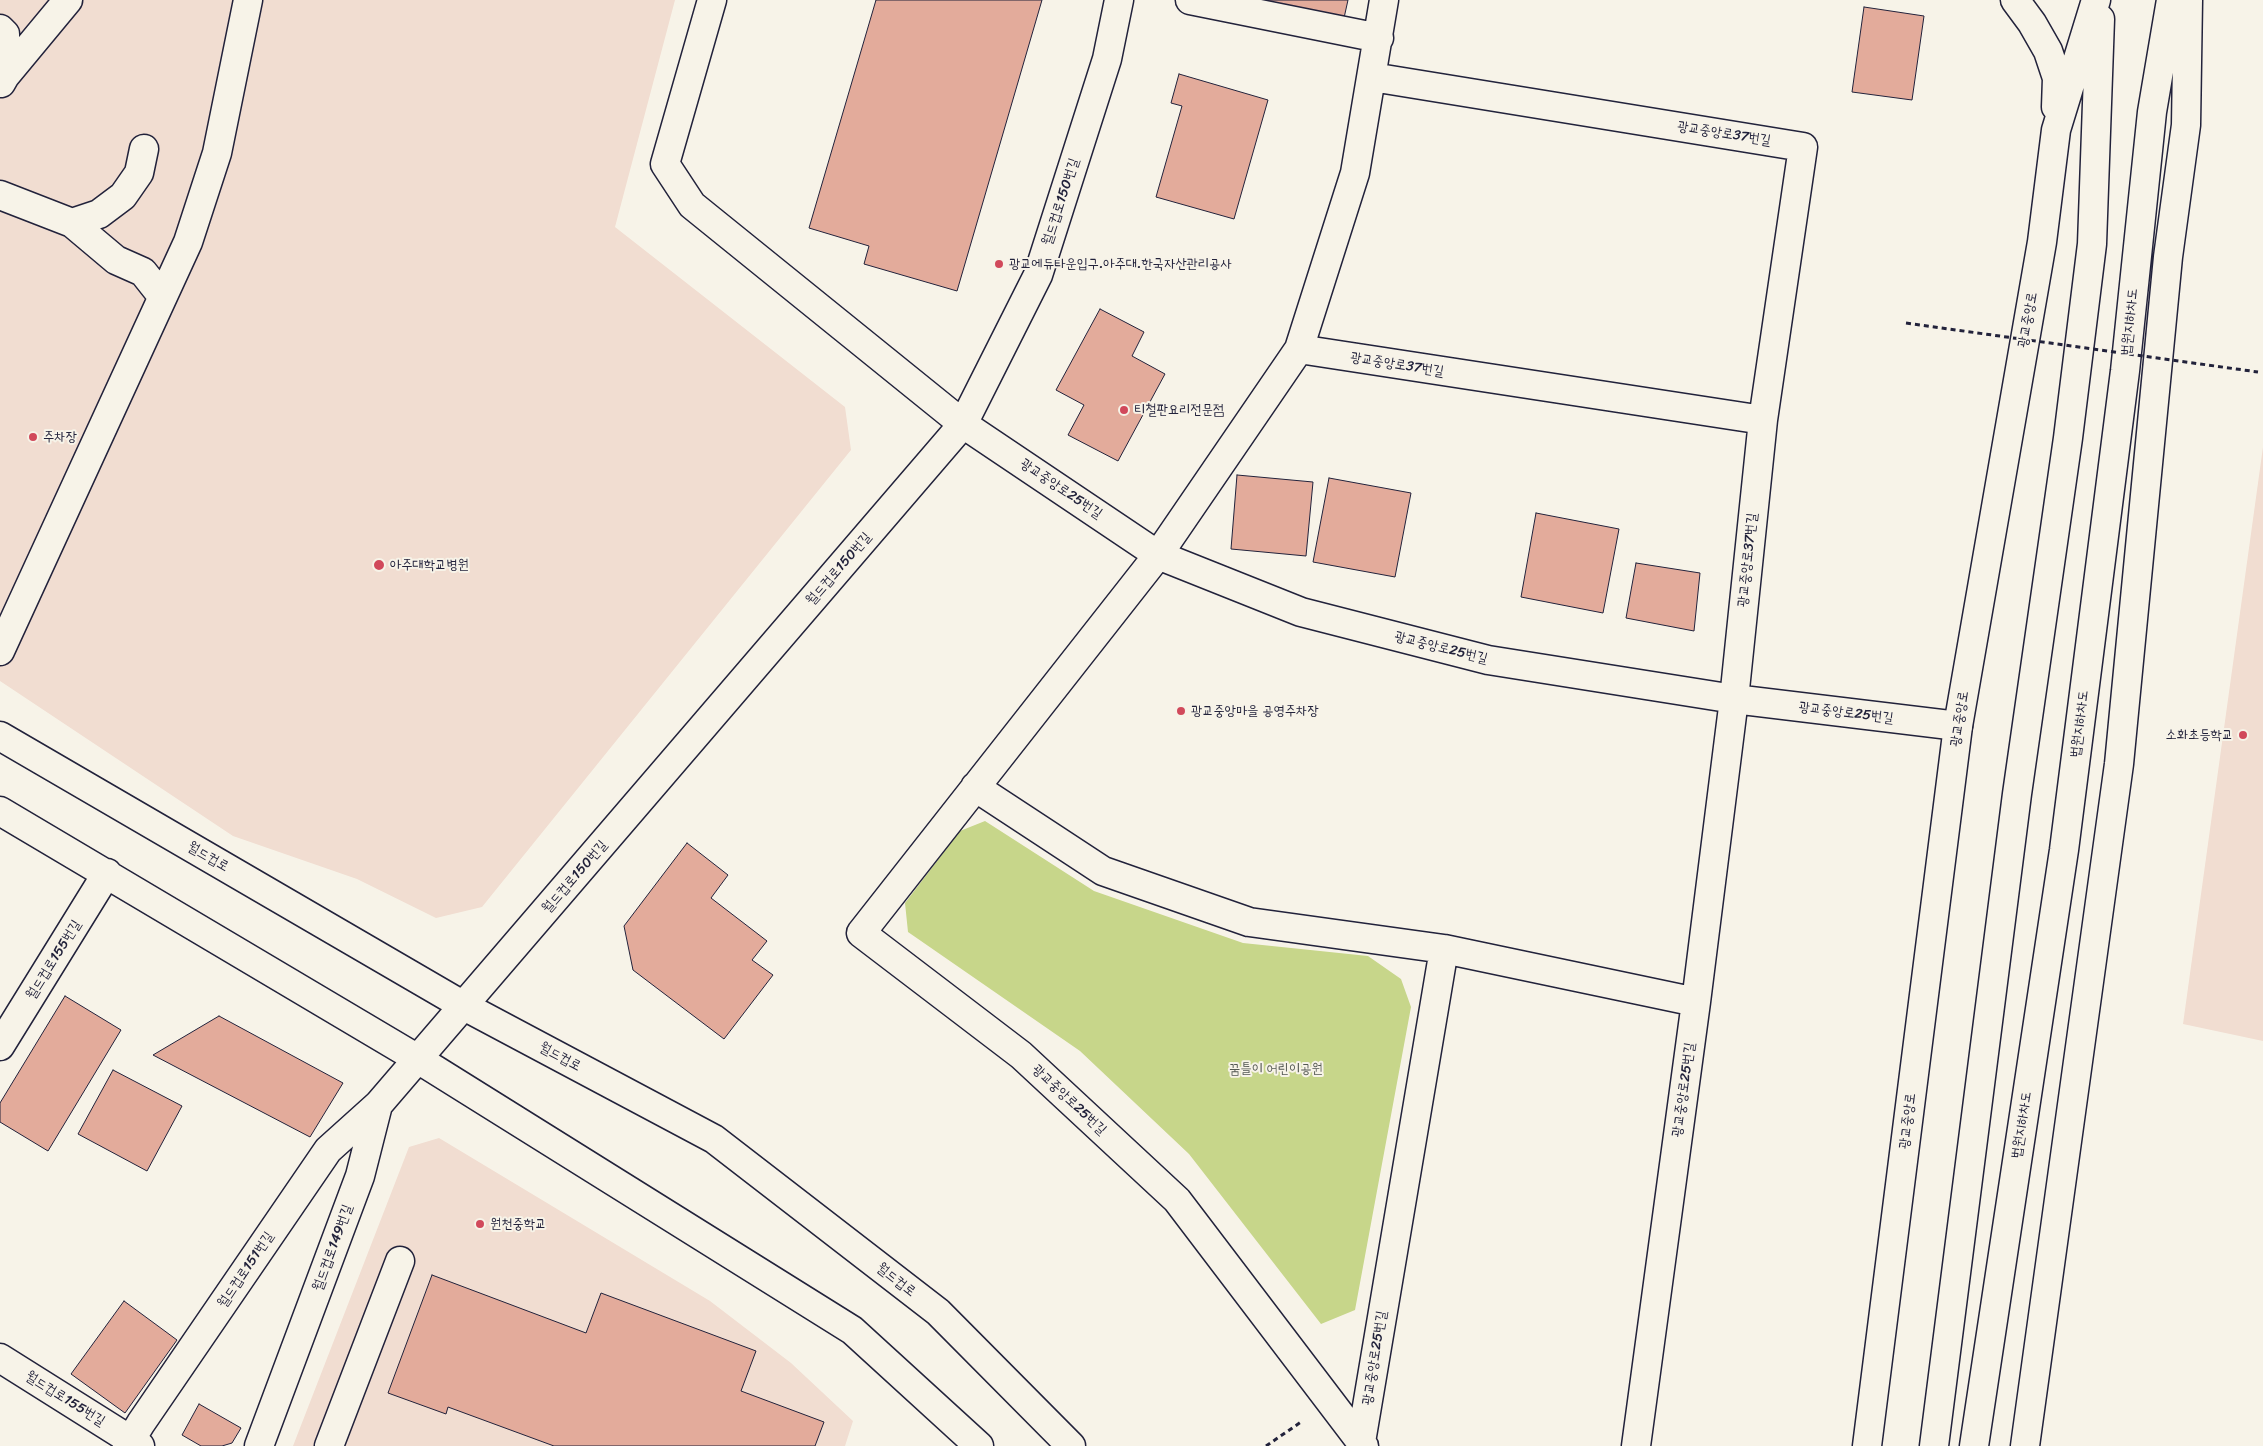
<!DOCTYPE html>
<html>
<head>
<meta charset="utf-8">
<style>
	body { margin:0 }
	canvas { display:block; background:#f7f3e8 }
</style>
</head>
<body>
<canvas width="2263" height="1446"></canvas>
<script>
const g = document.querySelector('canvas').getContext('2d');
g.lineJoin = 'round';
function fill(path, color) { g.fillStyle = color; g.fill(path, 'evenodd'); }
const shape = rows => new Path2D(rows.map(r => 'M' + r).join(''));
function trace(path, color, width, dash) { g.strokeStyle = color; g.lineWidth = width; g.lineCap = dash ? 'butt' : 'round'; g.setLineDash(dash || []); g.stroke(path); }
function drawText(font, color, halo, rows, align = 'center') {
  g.font = font + ' Sriracha,"Poor Story",sans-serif'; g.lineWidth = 4; g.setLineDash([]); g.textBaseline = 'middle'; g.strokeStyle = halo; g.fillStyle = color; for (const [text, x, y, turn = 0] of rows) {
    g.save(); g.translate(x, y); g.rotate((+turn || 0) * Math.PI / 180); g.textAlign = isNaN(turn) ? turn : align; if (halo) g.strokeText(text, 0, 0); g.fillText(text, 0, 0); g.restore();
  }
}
const built = shape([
	[0,0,675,0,615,227,845,407,851,450,482,907,436,918,357,879,233,836,0,681],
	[2263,447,2263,1041,2183,1024],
	[439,1138,710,1301,791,1363,853,1421,845,1446,293,1446,409,1147]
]);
const green = shape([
	[985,821,1094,891,1243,943,1368,956,1401,979,1411,1007,1355,1310,1321,1324,1189,1154,1080,1051,908,932,905,903,960,831]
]);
const building = shape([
	[876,0,1042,0,957,291,864,264,869,246,809,228,876,0],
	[1247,0,1348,0,1344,18,1247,0],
	[1864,7,1924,16,1912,100,1852,92,1864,7],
	[1179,74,1268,100,1234,219,1156,197,1182,106,1171,103,1179,74],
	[1100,309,1144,332,1132,356,1165,374,1118,461,1068,435,1084,405,1056,390,1100,309],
	[1237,475,1313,482,1306,556,1231,549,1237,475],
	[1329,478,1411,493,1395,577,1313,562,1329,478],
	[1536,513,1619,529,1603,613,1521,597,1536,513],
	[1636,563,1700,573,1694,631,1626,618,1636,563],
	[687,843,728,875,711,898,767,941,752,960,773,975,724,1039,633,970,624,926,687,843],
	[65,996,121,1030,48,1151,0,1122,0,1103,65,996],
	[219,1016,343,1083,310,1137,153,1055,219,1016],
	[113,1070,182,1106,147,1171,78,1134,113,1070],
	[432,1275,586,1333,601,1293,756,1351,741,1391,824,1422,815,1446,554,1446,448,1407,446,1414,388,1393,432,1275],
	[124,1301,177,1340,125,1413,71,1374,124,1301],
	[199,1404,241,1428,232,1443,222,1446,201,1446,182,1435,199,1404]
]);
const path = shape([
	[1266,1446,1301,1422]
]);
const minor = shape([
	[712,0,665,164,692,205,963,424,1158,555,1301,612,1488,660,1734,699,1958,726],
	[1190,0,1379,38],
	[0,29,5,34,5,76,1,83],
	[5,76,68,0],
	[1372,77,1803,147,1763,420,1734,699,1696,1002,1636,1446],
	[0,195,72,223,99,214,123,196,139,173,144,149],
	[72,223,116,260,143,272,162,296],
	[1299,349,1763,420],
	[0,651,188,242,217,153,248,0],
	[0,736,464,1006,714,1139,938,1312,1071,1446],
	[975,787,1103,871,1249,922,1444,949],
	[0,811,418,1059,852,1330,979,1446],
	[0,1046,107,873],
	[0,1358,140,1446],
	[1361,1442,1444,949,1696,1002],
	[127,1446,141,1423,328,1150,378,1105,963,424,1038,275,1107,59,1119,0],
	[259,1446,360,1176,378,1105],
	[329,1446,400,1261],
	[1364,1446,1177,1200,1021,1055,861,933,1158,555,1299,349,1355,173,1384,0]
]);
const major = shape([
	[2015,0,2032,23,2048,51,2057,78,2056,107],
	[1867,1446,1958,726,2042,242,2056,130,2096,0],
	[1934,1446,2017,794,2068,438,2092,244,2100,19],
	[1974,1446,2064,850,2125,371,2152,112,2171,0],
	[2025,1446,2119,764,2168,257,2186,125,2188,0]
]);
const pathBridge = shape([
	[1906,323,2258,372]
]);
const markers = [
	[999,264,5,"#d1495b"],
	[1124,410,5,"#d1495b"],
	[33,437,5,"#d1495b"],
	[379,565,6,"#d1495b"],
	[1181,711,5,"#d1495b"],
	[2243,735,5,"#d1495b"],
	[480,1224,5,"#d1495b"]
];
const streetNames = [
	["광교중앙로37번길",1724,134,9],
	["월드컵로150번길",1061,202,-72],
	["광교중앙로",2028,320,-80],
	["법원지하차도",2130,322,-84],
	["광교중앙로37번길",1397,365,9],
	["광교중앙로25번길",1061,489,34],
	["광교중앙로37번길",1748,560,-84],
	["월드컵로150번길",839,569,-49],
	["광교중앙로25번길",1441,648,14],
	["광교중앙로25번길",1846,713,7],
	["광교중앙로",1960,719,-81],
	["법원지하차도",2080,724,-83],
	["월드컵로",208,857,30],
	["월드컵로150번길",575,877,-49],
	["월드컵로155번길",54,960,-58],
	["월드컵로",560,1057,28],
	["광교중앙로25번길",1684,1090,-82],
	["광교중앙로25번길",1069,1100,43],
	["광교중앙로",1908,1121,-83],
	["법원지하차도",2022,1125,-81],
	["월드컵로149번길",333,1248,-70],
	["월드컵로151번길",246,1270,-56],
	["월드컵로",896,1280,38],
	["광교중앙로25번길",1375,1358,-81],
	["월드컵로155번길",65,1399,32]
];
const poiNames = [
	["광교에듀타운입구.아주대.한국자산관리공사",1009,264],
	["티철판요리전문점",1134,410],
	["주차장",43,437],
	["아주대학교병원",390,565],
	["광교중앙마을 공영주차장",1191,711],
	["소화초등학교",2233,735,"right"],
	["원천중학교",490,1224]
];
const parkNames = [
	["꿈틀이 어린이공원",1276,1069]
];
fill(built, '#f1ddd1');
fill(green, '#c7d68a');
fill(building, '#e3ab9b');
trace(building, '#22223b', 1);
trace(minor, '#22223b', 31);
trace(major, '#22223b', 31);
trace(path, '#22223b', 3, [5, 4]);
trace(minor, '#f7f3e8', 28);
trace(major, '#f7f3e8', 28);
trace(pathBridge, '#22223b', 3, [5, 4]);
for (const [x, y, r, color] of markers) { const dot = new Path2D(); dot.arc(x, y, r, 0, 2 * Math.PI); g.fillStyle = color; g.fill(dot); trace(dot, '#f7f3e8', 2); }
drawText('14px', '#22223b', '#f7f3e8', streetNames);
drawText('14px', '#22223b', '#f7f3e8', poiNames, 'left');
drawText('14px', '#545853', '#f7f3e8', parkNames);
</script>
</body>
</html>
